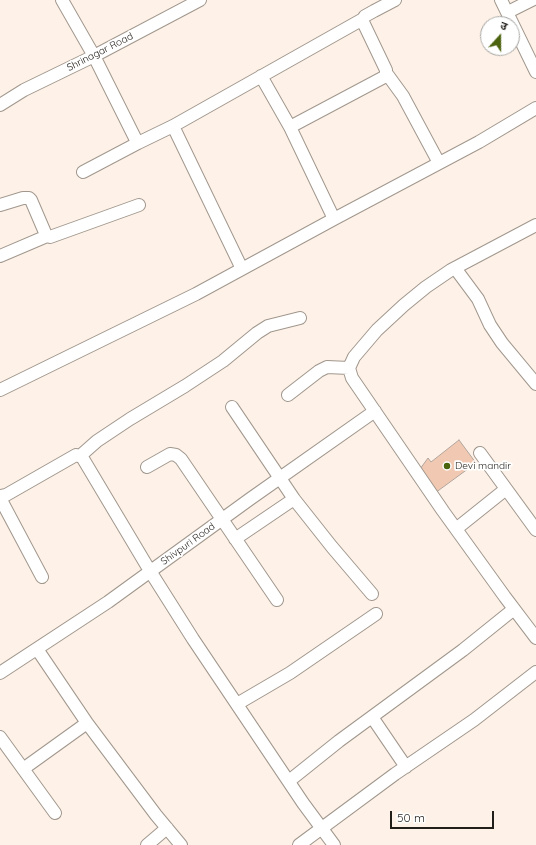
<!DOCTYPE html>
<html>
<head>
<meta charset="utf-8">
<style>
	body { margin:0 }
	#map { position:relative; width:536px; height:845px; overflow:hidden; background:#fef2e8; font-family:Quicksand,"Noto Sans Devanagari",sans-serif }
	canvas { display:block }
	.north { position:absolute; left:480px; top:16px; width:40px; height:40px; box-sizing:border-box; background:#fff; border:1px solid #a6a5a3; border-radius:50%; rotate:21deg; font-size:11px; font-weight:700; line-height:16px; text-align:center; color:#211d19 }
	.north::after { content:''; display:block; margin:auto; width:14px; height:18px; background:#4b620e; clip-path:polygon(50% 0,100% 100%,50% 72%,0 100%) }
	.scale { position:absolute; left:390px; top:811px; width:104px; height:18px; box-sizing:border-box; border:2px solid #211d19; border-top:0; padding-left:5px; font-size:12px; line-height:14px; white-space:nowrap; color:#211d19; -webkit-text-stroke:3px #fff; paint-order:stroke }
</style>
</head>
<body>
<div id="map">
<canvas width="536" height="845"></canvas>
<div class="north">उ</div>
<div class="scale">50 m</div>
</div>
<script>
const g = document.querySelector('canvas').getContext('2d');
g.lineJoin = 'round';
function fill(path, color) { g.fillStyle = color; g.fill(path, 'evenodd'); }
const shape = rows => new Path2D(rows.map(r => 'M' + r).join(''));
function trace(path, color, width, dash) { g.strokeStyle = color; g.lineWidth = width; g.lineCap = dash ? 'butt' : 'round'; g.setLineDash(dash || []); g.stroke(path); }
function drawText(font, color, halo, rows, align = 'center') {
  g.font = font + ' Quicksand,sans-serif'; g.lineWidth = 3.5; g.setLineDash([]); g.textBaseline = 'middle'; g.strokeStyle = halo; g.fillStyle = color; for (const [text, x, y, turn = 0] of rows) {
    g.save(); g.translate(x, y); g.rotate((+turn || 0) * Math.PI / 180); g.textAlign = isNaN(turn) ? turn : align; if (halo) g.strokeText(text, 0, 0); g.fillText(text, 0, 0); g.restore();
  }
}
const building = shape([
	[459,440,476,463,435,493,420,469,428,458,431,462,459,440]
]);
const minor = shape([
	[62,0,94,56,136,140,138,143,173,126,363,19],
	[501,0,536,72],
	[508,12,532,0],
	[387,74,403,96,439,163],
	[261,76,290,127,334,219,479,142,536,108],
	[0,105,24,90,94,56,200,0],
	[173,126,242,269],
	[290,127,386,76,386,70,363,22,363,19,365,16,374,11,395,0],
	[83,172,138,143],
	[0,205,23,198,29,198,31,200,46,235,50,237,139,205],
	[536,225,451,270,426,287,404,305,377,330,354,357,349,368,352,378,443,511,505,597,536,638],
	[0,256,47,236],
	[455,268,478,299,490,325,502,343,536,384],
	[0,390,196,294,334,219],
	[288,395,319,371,327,367,349,368],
	[232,407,294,499,332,547,372,594],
	[480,453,536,530],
	[80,456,97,441,130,419,185,386,223,361,257,333,268,326,300,318],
	[147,467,170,454,176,455,181,459,277,600],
	[0,496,6,495,76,455,82,457,150,571,193,639,303,803,334,845],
	[0,498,42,577],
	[456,529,506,489],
	[235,539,294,499],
	[37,649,87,723,156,815,181,845],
	[0,673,108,602,250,499,375,411],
	[237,704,290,673,376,614],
	[372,717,406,767],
	[0,737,55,813],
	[23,769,87,723],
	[289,781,339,741,463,650,514,609],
	[147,845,167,828],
	[299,845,395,774,474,720,536,672]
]);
const markers = [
	[447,466,4,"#4b620e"]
];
const streetNames = [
	["Shrinagar Road",100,52,-27],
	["Shivpuri Road",188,544,-36]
];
const poiNames = [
	["Devi mandir",455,466]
];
fill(building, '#f1c9b3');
trace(building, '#b2a59d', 1);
trace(minor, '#a1978d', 14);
trace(minor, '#fff', 12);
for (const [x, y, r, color] of markers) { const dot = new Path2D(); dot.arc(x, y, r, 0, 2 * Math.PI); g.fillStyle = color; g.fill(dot); trace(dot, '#fff', 1.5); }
drawText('10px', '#211d19', '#fff', streetNames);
drawText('10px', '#211d19', '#fff', poiNames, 'left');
</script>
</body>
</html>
